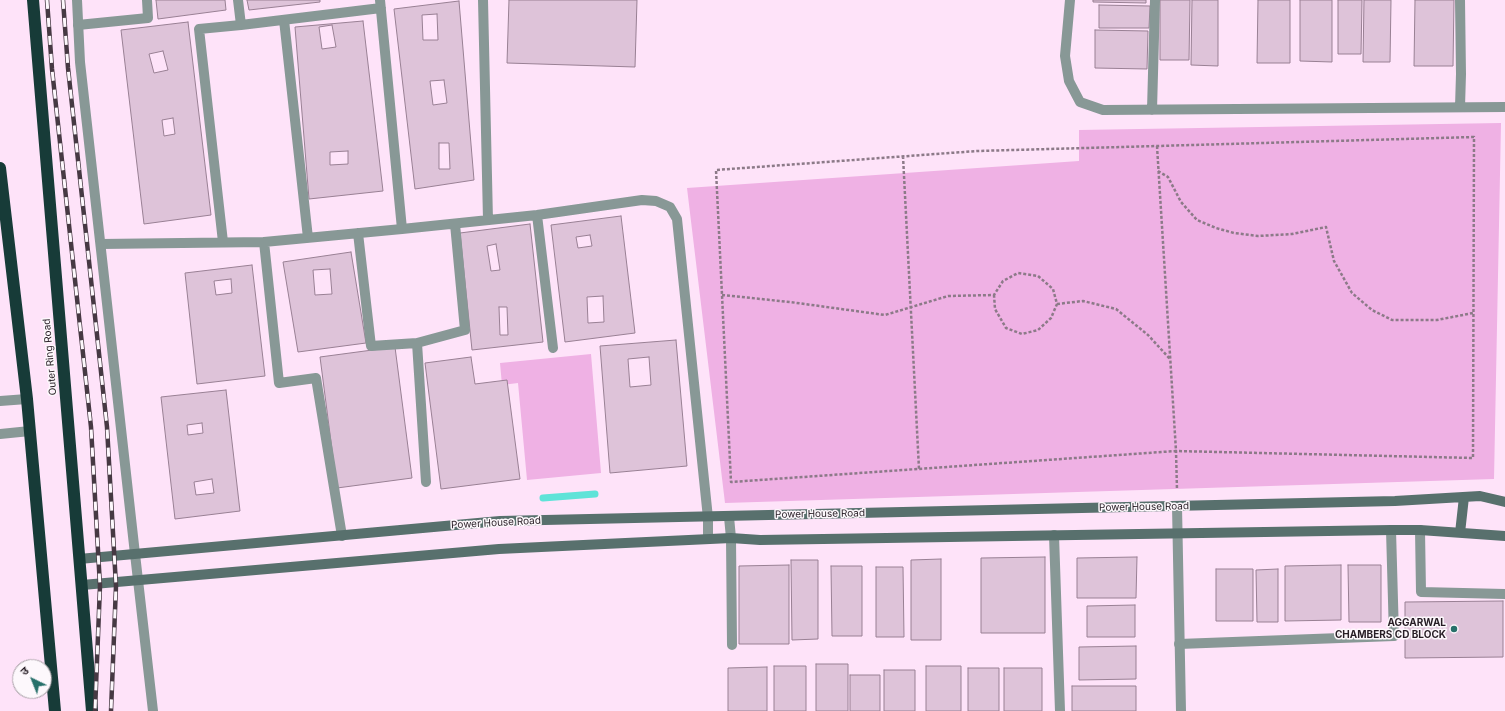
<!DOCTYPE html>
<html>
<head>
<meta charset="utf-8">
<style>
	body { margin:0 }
	#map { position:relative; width:1505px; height:711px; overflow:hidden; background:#fee3f9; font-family:Inter,"Noto Sans Devanagari",sans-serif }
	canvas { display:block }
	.north { position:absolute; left:12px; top:659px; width:40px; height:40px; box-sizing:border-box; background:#fdf8fc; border:1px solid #a7a0a6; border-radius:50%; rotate:317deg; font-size:11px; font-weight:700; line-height:16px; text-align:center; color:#271d25 }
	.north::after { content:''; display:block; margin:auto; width:14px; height:18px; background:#27706a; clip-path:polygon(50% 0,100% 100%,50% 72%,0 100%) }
</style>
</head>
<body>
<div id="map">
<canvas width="1505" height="711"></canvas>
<div class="north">उ</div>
</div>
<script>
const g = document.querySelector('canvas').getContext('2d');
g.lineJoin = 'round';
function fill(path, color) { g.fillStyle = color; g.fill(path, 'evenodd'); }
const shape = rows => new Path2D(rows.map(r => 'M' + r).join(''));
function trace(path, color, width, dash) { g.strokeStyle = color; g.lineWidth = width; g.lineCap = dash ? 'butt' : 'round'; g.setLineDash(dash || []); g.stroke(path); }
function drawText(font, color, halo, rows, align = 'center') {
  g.font = font + ' Inter,sans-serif'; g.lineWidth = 3; g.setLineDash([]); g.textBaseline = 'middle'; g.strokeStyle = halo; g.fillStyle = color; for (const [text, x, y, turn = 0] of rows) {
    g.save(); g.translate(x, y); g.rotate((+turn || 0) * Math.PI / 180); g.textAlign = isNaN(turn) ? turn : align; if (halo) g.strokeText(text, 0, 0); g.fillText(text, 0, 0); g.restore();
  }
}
const green = shape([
	[1501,123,1494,479,725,503,687,188,1079,161,1079,130],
	[591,354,601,473,527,480,518,383,502,385,500,363]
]);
const stream = shape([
	[543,498,595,494]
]);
const building = shape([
	[156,0,225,0,226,10,158,19,156,0],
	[247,0,320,0,320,2,249,10,247,0],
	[509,0,637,0,635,67,507,63,509,0],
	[1093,0,1146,0,1146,3,1093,2,1093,0],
	[1160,0,1190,0,1189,60,1160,60,1160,0],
	[1192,0,1218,0,1218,66,1191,65,1192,0],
	[1258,0,1290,0,1290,63,1257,63,1258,0],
	[1300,0,1332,0,1332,62,1300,61,1300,0],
	[1338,0,1362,0,1361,54,1338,54,1338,0],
	[1364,0,1391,0,1390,62,1363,62,1364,0],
	[1415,0,1454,0,1453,66,1414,66,1415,0],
	[459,1,474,180,415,189,394,9,459,1],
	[437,14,438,40,423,40,422,15,437,14],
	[444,80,447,103,433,105,430,81,444,80],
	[439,143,449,143,450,169,439,169,439,143],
	[1099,5,1150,6,1149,28,1099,28,1099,5],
	[363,21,383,191,309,199,295,27,363,21],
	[332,25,336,47,322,49,319,27,332,25],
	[348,151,348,164,330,165,330,152,348,151],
	[188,22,211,215,144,224,121,30,188,22],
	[163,51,168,70,154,73,149,54,163,51],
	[173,118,175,134,164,136,162,120,173,118],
	[1095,30,1148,31,1147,69,1095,68,1095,30],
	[621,216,635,333,565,342,551,225,621,216],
	[590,235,592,246,578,248,576,237,590,235],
	[603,296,604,322,588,323,587,297,603,296],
	[530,224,543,342,472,350,460,233,530,224],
	[496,244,500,270,491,271,487,246,496,244],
	[499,307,507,307,508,335,500,335,499,307],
	[351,252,366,343,298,352,283,262,351,252],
	[330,269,332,294,315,295,313,270,330,269],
	[252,265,265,376,197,384,185,273,252,265],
	[231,279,232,293,216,295,214,281,231,279],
	[676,340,687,466,610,473,600,346,676,340],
	[649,357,651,385,630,387,628,359,649,357],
	[395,347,412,478,337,488,320,357,395,347],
	[471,357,475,384,507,380,520,479,441,489,425,363,471,357],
	[226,390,240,511,175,519,161,397,226,390],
	[202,423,203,433,188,435,187,425,202,423],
	[212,479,214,493,196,495,194,482,212,479],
	[1045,557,1045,633,981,633,981,558,1045,557],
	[1137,557,1136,598,1077,598,1077,558,1137,557],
	[941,559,941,640,911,640,911,560,941,559],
	[791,560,818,560,818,639,792,640,791,560],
	[789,565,789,644,739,644,739,566,789,565],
	[1341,565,1341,620,1285,621,1285,566,1341,565],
	[1348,565,1381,565,1381,622,1349,622,1348,565],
	[831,566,862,566,862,636,832,636,831,566],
	[876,567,903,567,904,637,876,637,876,567],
	[1216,569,1253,569,1253,621,1216,621,1216,569],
	[1278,569,1278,622,1257,622,1256,570,1278,569],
	[1503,601,1503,657,1405,658,1405,602,1503,601],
	[1135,605,1135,637,1087,637,1087,606,1135,605],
	[1136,646,1136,679,1079,680,1079,647,1136,646],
	[816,664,848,664,848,711,816,711,816,664],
	[774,666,806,666,806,711,774,711,774,666],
	[926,666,961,666,961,711,926,711,926,666],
	[767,667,767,711,728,711,728,668,767,667],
	[968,668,999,668,999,711,968,711,968,668],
	[1004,668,1042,668,1042,711,1004,711,1004,668],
	[884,670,915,670,915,711,884,711,884,670],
	[850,675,880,675,880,711,850,711,850,675],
	[1072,686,1136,686,1136,711,1072,711,1072,686]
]);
const path = shape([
	[1157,146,1176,451,731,482,716,170,977,151,1157,146,1474,137,1473,458,1176,451,1177,490],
	[903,156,919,469],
	[1158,171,1168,177,1181,202,1197,220,1216,228,1234,233,1258,236,1292,234,1326,227,1334,261,1352,293,1372,310,1392,320,1437,320,1473,313],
	[722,295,790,302,885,315,948,296,994,295,1003,281,1018,273,1038,276,1053,289,1057,304,1051,318,1038,330,1022,334,1006,328,995,309,994,295],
	[1057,304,1083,301,1116,309,1148,335,1170,359]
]);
const lane = shape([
	[77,0,80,62,135,554],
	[1420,530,1421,592,1505,594],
	[1179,644,1394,636,1391,530]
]);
const street = shape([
	[238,0,241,25,381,8],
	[380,0,402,229],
	[483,0,488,220],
	[1070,0,1065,56,1069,81,1080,102,1103,110,1505,107],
	[284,20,308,238],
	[78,25,148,18,147,0],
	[1460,107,1461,74,1460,0],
	[1152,110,1155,0],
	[537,215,553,348],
	[358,233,371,346,417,343,465,330,455,224],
	[223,242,199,29,241,25],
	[264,242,279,383,316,378,342,536],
	[101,244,264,242,402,229,537,215,642,200,656,201,670,207,677,219,708,518,708,539],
	[417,343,426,482],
	[0,401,27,399],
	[0,434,30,431],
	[1177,506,1181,711],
	[729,517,731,538,732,645],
	[1054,535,1060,711],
	[135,554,153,711]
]);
const secondary = shape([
	[1460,533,1464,497],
	[79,559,500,521,1395,501,1480,496,1505,502],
	[82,585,499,549,731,538,760,540,1391,530,1420,530,1505,536]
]);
const highway = shape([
	[33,0,92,711],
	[0,168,27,399,55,711]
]);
const rail = shape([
	[47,0,52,69,91,427,100,586,95,711],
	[63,0,68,68,107,427,116,586,111,711]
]);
const markers = [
	[1454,629,4,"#27706a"]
];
const streetNames = [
	["Outer Ring Road",50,357,-95],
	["Power House Road",1144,507,-1],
	["Power House Road",820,514,-1],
	["Power House Road",496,523,-3]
];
const poiNames = [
	["AGGARWAL",1446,623],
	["CHAMBERS CD BLOCK",1446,635]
];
fill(green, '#efb1e4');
trace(stream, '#5fe3d8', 7);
fill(building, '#dec3d9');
trace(building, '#998094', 1);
trace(path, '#8c7a88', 2.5, [3, 2]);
trace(lane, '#889896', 10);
trace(street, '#889896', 10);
trace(secondary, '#58706d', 10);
trace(highway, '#173b38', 12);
trace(rail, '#463943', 4.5);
trace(rail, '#fdf8fc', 3, [9]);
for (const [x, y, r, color] of markers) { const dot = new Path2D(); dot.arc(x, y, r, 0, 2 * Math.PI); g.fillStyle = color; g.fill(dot); trace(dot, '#fdf8fc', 1.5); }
drawText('10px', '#271d25', '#fdf8fc', streetNames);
drawText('bold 10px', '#271d25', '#fdf8fc', poiNames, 'right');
</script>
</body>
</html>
